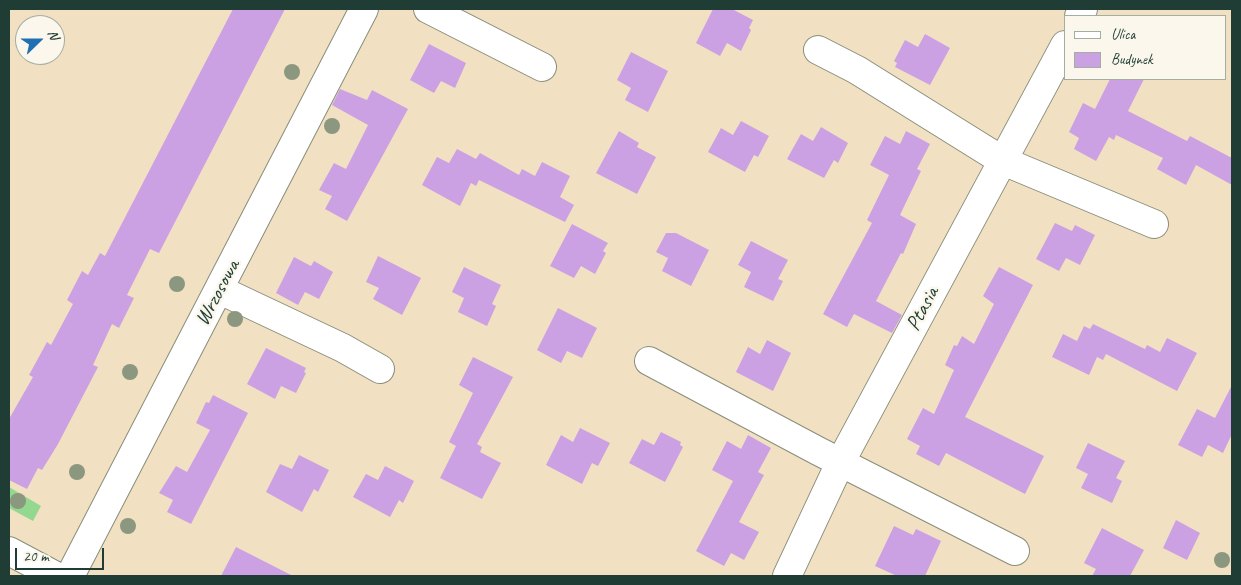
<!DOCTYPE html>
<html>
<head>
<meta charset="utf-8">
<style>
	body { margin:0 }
	#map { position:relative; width:1241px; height:585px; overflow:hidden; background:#f2e0c2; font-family:Caveat,sans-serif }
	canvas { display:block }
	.frame { position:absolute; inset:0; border:10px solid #1f3d34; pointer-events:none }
	.legend { position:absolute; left:1064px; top:15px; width:162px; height:65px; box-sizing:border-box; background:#fbf7ec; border:1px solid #a3ada2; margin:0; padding:6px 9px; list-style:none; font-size:15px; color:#1f3d34 }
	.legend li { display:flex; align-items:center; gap:10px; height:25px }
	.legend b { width:25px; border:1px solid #a3ada2 }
	.north { position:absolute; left:15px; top:15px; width:50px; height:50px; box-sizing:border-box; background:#fbf7ec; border:1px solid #a3ada2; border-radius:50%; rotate:68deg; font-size:14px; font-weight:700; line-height:20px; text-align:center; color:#1f3d34 }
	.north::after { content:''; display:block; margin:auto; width:18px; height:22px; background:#1f6fb2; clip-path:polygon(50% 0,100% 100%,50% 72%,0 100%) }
	.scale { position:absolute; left:15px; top:548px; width:89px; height:22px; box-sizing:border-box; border:2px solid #1f3d34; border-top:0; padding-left:6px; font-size:15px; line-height:18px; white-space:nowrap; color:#1f3d34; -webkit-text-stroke:4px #fbf7ec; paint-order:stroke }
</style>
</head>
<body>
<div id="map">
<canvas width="1241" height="585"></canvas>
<div class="frame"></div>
<ul class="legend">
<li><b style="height:6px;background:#fff"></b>Ulica</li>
<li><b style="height:14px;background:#cba1e3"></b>Budynek</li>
</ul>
<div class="north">N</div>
<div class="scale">20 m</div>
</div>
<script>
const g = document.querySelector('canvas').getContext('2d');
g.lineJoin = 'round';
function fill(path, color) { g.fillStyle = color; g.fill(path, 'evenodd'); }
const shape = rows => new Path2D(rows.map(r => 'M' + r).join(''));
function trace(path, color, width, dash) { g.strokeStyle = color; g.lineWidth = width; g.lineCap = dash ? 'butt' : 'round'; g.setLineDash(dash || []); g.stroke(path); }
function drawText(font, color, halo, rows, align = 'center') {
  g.font = font + ' Caveat,sans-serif'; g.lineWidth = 5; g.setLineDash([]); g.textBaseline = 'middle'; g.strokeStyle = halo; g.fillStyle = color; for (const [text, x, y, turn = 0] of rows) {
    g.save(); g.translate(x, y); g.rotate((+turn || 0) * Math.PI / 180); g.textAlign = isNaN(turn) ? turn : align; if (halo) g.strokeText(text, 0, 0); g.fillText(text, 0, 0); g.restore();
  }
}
const green = shape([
	[9,487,41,506,33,521,9,508]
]);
const building = shape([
	[233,9,285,9,159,253,150,249,127,295,134,298,119,328,112,324,93,365,98,367,58,444,42,470,38,468,27,489,9,480,9,419,33,377,29,375,47,342,51,345,73,304,67,300,82,271,88,275,100,253,105,256],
	[713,9,732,9,753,20,749,28,751,30,741,51,727,43,720,56,696,43],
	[925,34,950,48,930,85,895,67,897,63,894,61,905,40,918,47],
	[429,44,466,63,455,88,441,81,434,93,410,80],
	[631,52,668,71,648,112,625,100,631,88,617,80],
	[1110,79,1144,79,1128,111,1187,141,1190,136,1232,158,1232,185,1196,165,1186,185,1157,169,1163,158,1116,135,1114,140,1109,137,1096,161,1074,149,1079,138,1069,132,1083,103,1095,109],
	[340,89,367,100,372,90,408,109,347,221,325,209,332,196,319,190,334,163,346,169,368,125,332,105],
	[741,121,769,136,758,157,754,155,745,172,708,152,721,128,733,135],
	[821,127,848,143,838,163,834,160,824,178,787,159,801,134,813,141],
	[619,131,639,143,637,147,656,157,637,194,596,173],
	[906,131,930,144,917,169,921,171,900,215,916,224,903,254,901,253,876,301,902,315,892,333,854,314,847,327,823,314,872,223,867,220,889,175,870,165,885,136,900,144],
	[457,149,476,159,480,153,519,175,522,169,535,176,542,162,570,176,560,197,574,205,565,222,479,180,476,186,471,183,460,206,422,185,437,157,449,163],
	[1055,223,1072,231,1075,225,1095,235,1080,265,1066,258,1059,271,1036,259],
	[572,224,608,243,603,251,606,253,595,274,581,266,574,278,550,266],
	[666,233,676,233,709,250,691,286,662,271,668,258,656,252],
	[751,241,788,260,778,279,783,281,773,301,744,287,751,272,738,265],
	[378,256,421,278,402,315,373,299,379,288,366,282],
	[294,257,311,266,314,261,333,272,319,299,305,292,298,305,276,293],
	[464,267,501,285,492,304,496,306,487,326,458,312,464,298,452,292],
	[999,267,1033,285,965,417,1044,456,1025,494,946,453,939,466,916,454,920,446,907,439,923,408,934,414,954,370,945,365,954,345,957,346,962,336,974,344,994,304,983,296],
	[558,308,597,328,582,358,567,351,561,363,537,350],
	[1093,324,1145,349,1147,345,1160,352,1167,338,1197,353,1177,391,1106,354,1103,360,1097,357,1089,375,1052,357,1063,334,1077,341,1084,326,1090,329],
	[767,340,791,353,773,391,736,372,748,347,760,354],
	[266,348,306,368,304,372,306,373,296,393,281,386,275,399,247,384],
	[473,357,513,377,477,444,482,447,480,452,501,463,482,499,440,478,456,446,449,442,473,393,459,385],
	[1232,385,1232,434,1223,453,1208,445,1202,457,1178,445,1197,409,1215,418],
	[213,395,248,413,191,524,167,512,173,500,159,493,176,466,187,472,210,430,196,423,206,402,209,403],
	[580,428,610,443,598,466,592,463,582,484,546,465,561,435,573,442],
	[661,432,681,442,680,445,683,447,665,482,629,463,642,439,654,445],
	[748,435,771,448,758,472,764,475,739,522,759,532,744,560,731,553,724,566,696,551,733,481,712,470,727,441,741,449],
	[1088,443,1125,461,1116,478,1122,481,1112,503,1081,488,1088,474,1076,468],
	[299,455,329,470,318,492,314,489,302,512,266,492,280,464,292,469],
	[385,466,414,481,403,503,399,500,390,517,353,497,366,474,378,480],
	[1176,520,1200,533,1187,560,1163,548],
	[894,526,913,535,916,529,941,541,925,576,897,576,875,566],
	[1102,528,1144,550,1130,576,1092,576,1096,569,1084,563],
	[236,547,293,576,221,576]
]);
const minor = shape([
	[428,9,542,67],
	[1079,16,1083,9],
	[818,50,857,70,1003,161,1154,224],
	[220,290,343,348,380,369],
	[649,361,818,451,1015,551],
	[9,551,56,576],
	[70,576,364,9],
	[787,576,840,463,1065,45]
]);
const trees = [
	[292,72],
	[332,126],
	[177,284],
	[235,319],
	[130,372],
	[77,472],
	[18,501],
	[128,526],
	[1222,560]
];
const streetNames = [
	["Wrzosowa",218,293,-62],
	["Ptasia",923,309,-62]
];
fill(green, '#94d890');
fill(building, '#cba1e3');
trace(minor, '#888e7b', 30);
trace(minor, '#fff', 28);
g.fillStyle = '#8b977e';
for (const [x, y] of trees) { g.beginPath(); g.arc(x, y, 8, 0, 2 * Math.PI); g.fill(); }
drawText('21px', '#1f3d34', '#fbf7ec', streetNames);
</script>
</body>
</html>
